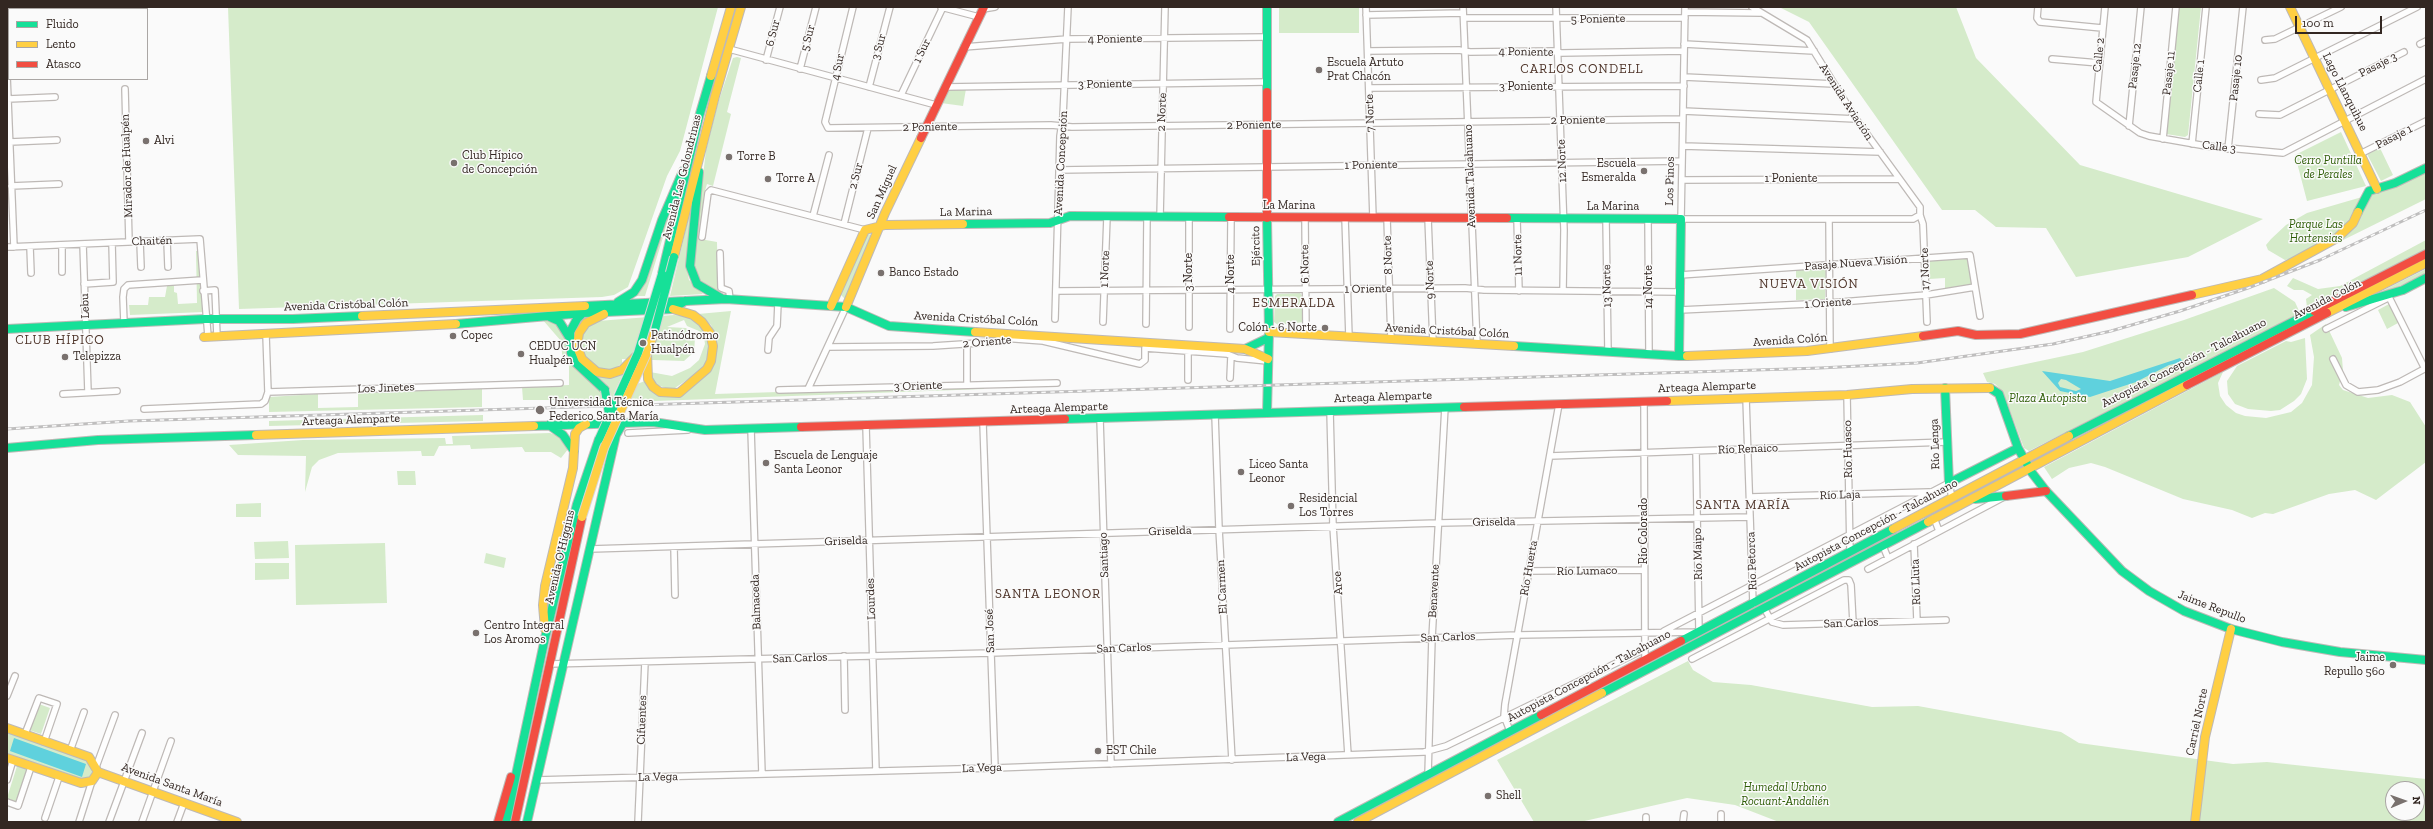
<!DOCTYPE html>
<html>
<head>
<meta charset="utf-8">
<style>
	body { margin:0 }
	#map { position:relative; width:2433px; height:829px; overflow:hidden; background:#fafafa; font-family:"Zilla Slab",serif }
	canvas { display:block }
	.frame { position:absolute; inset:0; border:8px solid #332722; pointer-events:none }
	.legend { position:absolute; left:8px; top:8px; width:140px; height:72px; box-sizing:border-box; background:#fafafa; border:1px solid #aaa6a4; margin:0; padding:5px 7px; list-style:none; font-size:12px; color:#332722 }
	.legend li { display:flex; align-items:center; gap:8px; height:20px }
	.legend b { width:20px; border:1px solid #aaa6a4 }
	.north { position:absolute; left:2385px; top:781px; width:40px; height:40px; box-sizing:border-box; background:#fafafa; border:1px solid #aaa6a4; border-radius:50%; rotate:88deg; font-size:11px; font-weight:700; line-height:16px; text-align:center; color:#332722 }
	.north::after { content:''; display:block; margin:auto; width:14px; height:18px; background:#79716e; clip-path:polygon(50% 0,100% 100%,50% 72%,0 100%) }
	.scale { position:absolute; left:2295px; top:16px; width:87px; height:18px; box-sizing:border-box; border:2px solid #332722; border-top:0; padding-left:5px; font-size:12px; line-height:14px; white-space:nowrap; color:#332722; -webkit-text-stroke:3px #fafafa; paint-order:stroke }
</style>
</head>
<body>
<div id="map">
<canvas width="2433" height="829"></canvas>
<div class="frame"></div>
<ul class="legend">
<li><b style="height:5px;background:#16e098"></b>Fluido</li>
<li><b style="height:5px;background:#ffcf43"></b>Lento</li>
<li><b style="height:5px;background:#f24e42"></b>Atasco</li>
</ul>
<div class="north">N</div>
<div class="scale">100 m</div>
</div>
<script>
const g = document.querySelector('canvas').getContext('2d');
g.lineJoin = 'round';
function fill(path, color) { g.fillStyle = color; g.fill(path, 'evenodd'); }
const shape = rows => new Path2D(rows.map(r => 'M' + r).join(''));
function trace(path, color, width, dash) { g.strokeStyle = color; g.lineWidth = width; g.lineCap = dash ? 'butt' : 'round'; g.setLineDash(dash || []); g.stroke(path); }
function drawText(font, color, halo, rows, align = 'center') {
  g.font = font + ' "Zilla Slab",serif'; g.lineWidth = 3; g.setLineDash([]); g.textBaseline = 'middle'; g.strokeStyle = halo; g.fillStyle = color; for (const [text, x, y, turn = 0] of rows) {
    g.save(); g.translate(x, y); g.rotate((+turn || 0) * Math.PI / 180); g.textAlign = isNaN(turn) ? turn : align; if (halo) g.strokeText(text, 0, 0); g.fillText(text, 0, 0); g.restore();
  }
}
const green = shape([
	[228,7,718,7,680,151,667,176,628,287,614,295,602,297,239,309],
	[1279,7,1359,7,1359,33,1279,33],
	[1779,7,1956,7,1976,58,2080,165,2263,219,2188,257,2076,277,2046,228,1996,227,1975,210,1942,210,1809,22],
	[2178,7,2201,7,2188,135,2185,137,2166,134],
	[737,57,741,58,727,112,731,114,713,186,707,184,704,194,700,239,717,242,718,292,703,285,696,277,693,262,706,150,718,103,733,58],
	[951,89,966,89,963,106,941,103,947,90],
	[2341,132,2366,186,2307,201,2295,155],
	[2380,148,2393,175,2381,181,2367,154],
	[2426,172,2426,199,2327,248,2306,256,2285,260,2268,250,2266,245,2271,239,2286,225,2307,213,2393,188],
	[676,195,645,296,635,296,642,288,647,275,666,217],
	[693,199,686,265,689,280,703,294,670,296],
	[868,234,872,235,847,298,844,298,840,294],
	[2426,240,2426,250,2343,291,2315,301,2307,308,2306,299,2312,295,2303,290,2294,290,2287,286,2293,278,2318,289,2340,286],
	[201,250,204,312,130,315,129,305,148,305,149,297,165,297,167,286,174,286,174,292,177,293,178,304,197,303,196,251],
	[1967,258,1972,285,1947,291,1945,289,1945,278,1929,279,1930,260],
	[1826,267,1825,299,1796,300,1796,268],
	[2426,269,2426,275,2370,298,2384,290],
	[2274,288,2295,302,2300,313,2029,451,2024,448,2003,392,1995,384,1987,382,1983,373,2083,352,2184,320],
	[1300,293,1304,298,1304,322,1278,325,1274,322,1275,296,1277,294],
	[2389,304,2398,323,2387,329,2378,310],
	[731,311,715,394,969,386,984,386,984,389,628,402,637,384,645,381,672,397,709,372,716,359,716,337,711,325,698,314],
	[674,315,684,316,698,322,709,338,710,356,703,369,672,390,654,384,650,372,672,376,690,368,699,360,705,344,704,337,699,331,687,326,684,320,667,327,686,328,695,338,694,352,684,361,622,359,622,363,612,371,606,372,596,367,585,357,580,345,580,339,587,326,598,321],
	[542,319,556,323,565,337,567,351,578,370,600,389,603,398,602,402,570,404,570,400,523,400,522,387,569,385,569,365,563,365,561,341],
	[2326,324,2342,358,2343,371,2339,385,2343,390,2368,398,2392,395,2410,402,2426,427,2426,462,2376,500,2355,490,2329,494,2273,514,2265,513,2252,518,2232,510,2183,499,2105,467,2091,463,2069,468,2052,479,2044,467,2223,372,2218,383,2220,396,2226,405,2236,413,2245,416,2266,418,2291,412,2302,403,2312,385,2314,357,2310,335],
	[2305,338,2307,379,2301,394,2294,401,2280,410,2271,411,2248,409,2235,404,2228,394,2227,381,2237,366,2286,341,2291,342],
	[623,374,612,398,608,387,597,376,610,378],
	[482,389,482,407,269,412,269,397,318,394,318,408,358,407,358,393],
	[483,415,483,421,269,426,269,421],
	[550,433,559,436,569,448,561,458,551,452,525,452,522,447,471,449,470,445,439,446,434,456,422,456,421,451,338,453,319,460,312,467,305,492,306,456,238,455,229,445,303,440,445,438,446,444,453,444,452,436],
	[397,471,415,471,416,485,398,485],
	[261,503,261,517,236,517,236,504],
	[288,541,289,558,255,559,254,542],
	[385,543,387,603,296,605,295,545],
	[486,553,506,558,504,568,484,563],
	[255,563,289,563,289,579,255,580],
	[1688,661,1693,670,1713,682,1751,685,1872,707,1918,706,2061,732,2079,743,2233,764,2267,762,2426,779,2426,822,1779,822,1735,805,1687,798,1580,822,1534,822,1497,760],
	[2393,789,2417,789,2417,813,2393,813],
	[39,704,50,708,41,734,29,730],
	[7,732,85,759,91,764,93,771,90,778,77,780,7,753],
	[17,766,28,770,17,803,7,800,7,798]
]);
const water = shape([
	[2180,358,2183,362,2169,365,2136,382,2090,397,2060,391,2042,371,2110,381],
	[2061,379,2066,380,2081,389,2076,391,2060,387,2058,383],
	[14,738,86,764,82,777,10,751]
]);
const street = shape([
	[853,7,825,122,828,128,1051,125,1072,127,1683,119],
	[941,7,979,17],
	[1366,7,1373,218],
	[1463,7,1477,344],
	[1556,7,1564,230,1563,291],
	[1685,7,1681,219,1913,219,1920,215],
	[1752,7,1807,40,1856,119,1920,207,1920,215],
	[2038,7,2037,18,2040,22,2102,28],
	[2105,7,2096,102,2140,133,2149,136,2206,146,2283,153,2426,79],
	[25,9,47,7],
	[983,9,995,7],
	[7,10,9,10],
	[1685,12,1761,13],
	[1366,15,1463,13],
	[1464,18,1685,18],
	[2265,40,2275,39,2341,7],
	[1684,44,1814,51],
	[2420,44,2426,41],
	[964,47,1067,39,1267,37],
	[729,49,936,105],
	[1368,51,1459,50,1470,52,1553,51,1561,53,1684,51],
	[7,55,9,55],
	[2052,59,2099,63],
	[766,60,780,7],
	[800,69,816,7],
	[7,75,14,247],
	[1684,77,1834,84],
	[2261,80,2275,78,2417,7],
	[869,87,890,7],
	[945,87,1266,82],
	[1369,88,1684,86],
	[125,89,129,242],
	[901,95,943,7],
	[8,99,55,97],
	[1683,111,1856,119],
	[2259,114,2280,115,2404,52],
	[2129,126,2141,7],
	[2163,139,2176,7],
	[10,142,57,140],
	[2192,144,2206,7],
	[1683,146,1880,152],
	[2228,149,2243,7],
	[2362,153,2426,121],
	[1059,170,1682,161],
	[1682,180,1899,179],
	[11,186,59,184],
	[1920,215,1923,224,1927,322],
	[813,216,829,155],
	[1160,217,1165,7],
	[1305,218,1306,334],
	[1345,218,1349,337],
	[1387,218,1391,339],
	[1428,218,1433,342],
	[1517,219,1519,291],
	[1606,219,1608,352],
	[1648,219,1649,354],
	[1829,219,1830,349],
	[844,224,868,128],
	[702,237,708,193,711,190,865,230],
	[167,241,168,267],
	[140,242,141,267],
	[83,244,88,392],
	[7,247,200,239,208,336],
	[30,247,31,273],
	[720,253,721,288,729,291,730,300],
	[62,272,62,245],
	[1680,275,1970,255,1980,316],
	[84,284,113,282,112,243],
	[203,291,215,290,217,336],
	[1056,291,1465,288,1484,290,1680,292],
	[2389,297,2425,369],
	[1680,310,1829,303,1926,295,1975,287],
	[1055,319,1060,136,1063,116,1068,7],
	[1103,322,1107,217],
	[124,323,123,297,124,289,128,285,202,280],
	[1146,324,1147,217],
	[1189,327,1189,218],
	[1230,329,1231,218],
	[2326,329,2388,298],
	[967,344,967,384],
	[828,347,933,346,994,342,1002,338,1043,341,1140,364,1145,360,1145,348,1227,354,1237,358,1267,361],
	[768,350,769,338,777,326,778,303],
	[2333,359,2346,385,2358,392,2378,390,2400,382,2426,368],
	[1230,378,1231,356],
	[1188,380,1188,352],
	[808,389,846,307],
	[779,390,1057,383],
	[268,392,560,383],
	[63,394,117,391],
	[1847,395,1850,552],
	[1746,398,1753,604],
	[1644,401,1645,660],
	[144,409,261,404,265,401,268,392,266,335],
	[1330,411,1333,526,1348,755],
	[1215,415,1219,529,1232,760],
	[1100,419,1111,764],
	[983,423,995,768],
	[866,426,876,771],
	[751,429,762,774],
	[628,433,688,430],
	[1550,456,1947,442],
	[1750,497,1929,492],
	[1934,518,1939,531],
	[1914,544,1917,621],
	[1883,546,1888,558],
	[674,547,675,595],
	[590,549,1438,523,1750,517],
	[1868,569,2002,498],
	[1529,571,1644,570],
	[1764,608,1772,622,1783,625,1946,620],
	[1664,631,1949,483,1952,498],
	[844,656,845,710],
	[1692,659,1844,580,1849,580,1851,585,1853,623],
	[549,664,991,653,1518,635,1699,632,1696,451],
	[7,696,15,676],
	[1510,731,1504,716,1505,704,1559,404],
	[25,734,39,698,57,704,44,742],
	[70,751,84,712],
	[96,767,115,715],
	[1428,775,1432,638,1445,407],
	[7,780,13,760],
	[536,780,995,768,1424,752,1446,746,1645,649],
	[7,802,18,806,31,767],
	[45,818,59,777],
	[79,822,92,781],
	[109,822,142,733],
	[142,822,171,741],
	[177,822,184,803],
	[638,822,645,662],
	[1646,822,1646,817],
	[1683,822,1684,814],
	[1721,822,1721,814]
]);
const fast = shape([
	[1267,7,1267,92],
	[699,172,690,266,697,284,721,298],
	[2358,212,2369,191,2395,183,2426,168],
	[1267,218,1269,332,1267,413,1464,407],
	[1507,218,1681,219,1679,356,1687,356],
	[963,224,1050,223,1070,216,1229,217],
	[662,274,699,117,711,76],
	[2403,290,2426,278],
	[618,302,634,292,642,280,662,220,683,171],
	[585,306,726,299,846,307,889,326,975,332],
	[2346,307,2403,290],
	[584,312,577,319,570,332,571,353,576,363,605,390],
	[550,317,559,321,569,337],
	[456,324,583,313,673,309,685,301],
	[7,329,205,319,293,319,362,316],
	[1514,346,1679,356],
	[1245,349,1268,338],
	[1945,388,1949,483,2018,448],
	[1990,388,1999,394,2018,448,2027,464],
	[1065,419,1267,413],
	[549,425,563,435,574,451],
	[534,426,653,422,705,430,801,427],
	[2069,436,2314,311],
	[7,448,98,440,256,435],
	[2029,469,2046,491,2122,571,2149,591,2184,611,2231,629,2282,642,2340,652,2426,660],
	[1975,499,2006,496],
	[1681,641,1893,529],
	[1602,693,1928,522],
	[506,822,545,638,577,504,599,439],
	[527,822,616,435,623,423],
	[1338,822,1541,715]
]);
const slow = shape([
	[2290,7,2377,189],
	[711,76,731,7],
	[674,257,715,96,741,7],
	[2192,295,2262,279,2337,238,2353,223,2358,212],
	[831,306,865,230,885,225,963,224],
	[846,307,885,213,921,138],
	[2327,313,2426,263],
	[604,314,586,323,579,333,577,346,582,359,597,372,610,374,622,370,635,357],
	[362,316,585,306],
	[655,330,647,353,648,379,653,387,660,392,679,393,707,369,711,361,713,346,710,333,702,322,693,315,673,309],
	[975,332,1245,349,1268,359],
	[1269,332,1514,346],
	[204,337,456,324],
	[1687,356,1807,351,1923,336],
	[1667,401,1847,395,1912,389,1990,388],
	[256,435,534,426],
	[1928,522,2187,385],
	[1893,529,2069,436],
	[545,629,543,605,545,586,573,468,575,434,579,428,586,424],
	[7,728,89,757,98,772],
	[7,758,81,783,92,781,98,772],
	[98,772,237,822],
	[1358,822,1602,693],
	[2195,822,2205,737,2231,629]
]);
const jam = shape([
	[1267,92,1267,218],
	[921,138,984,7],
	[1229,217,1507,218],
	[2314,311,2426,254],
	[1923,336,1958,331,1976,335,2020,334,2192,295],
	[2187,385,2327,313],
	[1464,407,1667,401],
	[801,427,1065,419],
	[2006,496,2046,491],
	[1541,715,1681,641],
	[498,822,511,777],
	[515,822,582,517]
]);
const rail = shape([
	[7,429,129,421,1820,368,1917,363,2053,344,2111,331,2180,311,2248,288,2320,260,2426,210]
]);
const fastBridge = shape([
	[655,330,674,257],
	[605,390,609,414],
	[599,439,638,353,662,274]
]);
const slowBridge = shape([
	[582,517,604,448,647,353]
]);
const markers = [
	[1319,70,4,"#79716e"],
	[146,141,4,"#79716e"],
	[729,157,4,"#79716e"],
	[454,163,4,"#79716e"],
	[1644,171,4,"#79716e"],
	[768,179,4,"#79716e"],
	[881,273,4,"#79716e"],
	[1325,328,4,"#79716e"],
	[453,336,4,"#79716e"],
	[643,343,4,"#79716e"],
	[521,354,4,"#79716e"],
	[65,357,4,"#79716e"],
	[540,410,5,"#79716e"],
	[766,463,4,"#79716e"],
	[1241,472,4,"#79716e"],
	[1291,506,4,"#79716e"],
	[476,633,4,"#79716e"],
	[2393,665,4,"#79716e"],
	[1098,751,4,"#79716e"],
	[1488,796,4,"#79716e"]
];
const streetNames = [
	["5 Poniente",1598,19,-1],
	["6 Sur",773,33,-76],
	["5 Sur",808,38,-76],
	["4 Poniente",1115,39,-1],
	["3 Sur",879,47,-75],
	["1 Sur",922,51,-65],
	["4 Poniente",1526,52,1],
	["Calle 2",2099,55,-84],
	["Pasaje 3",2378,65,-27],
	["Pasaje 12",2135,66,-84],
	["4 Sur",838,67,-79],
	["Pasaje 11",2169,73,-84],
	["Calle 1",2199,76,-84],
	["Pasaje 10",2236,78,-84],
	["3 Poniente",1105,84,-1],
	["3 Poniente",1526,87],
	["Lago Llanquihue",2345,92,63],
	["Avenida Aviación",1846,102,57],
	["2 Norte",1162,112,-88],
	["7 Norte",1370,113,-92],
	["2 Poniente",1578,120,-1],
	["2 Poniente",1254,125,-1],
	["2 Poniente",930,127,-1],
	["Pasaje 1",2394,137,-27],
	["Calle 3",2219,147,7],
	["12 Norte",1562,161,-92],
	["Avenida Concepción",1061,163,-87],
	["1 Poniente",1371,165,-1],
	["Mirador de Hualpén",127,166,-92],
	["2 Sur",856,176,-76],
	["Avenida Talcahuano",1470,176,-92],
	["Avenida Las Golondrinas",682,177,-76],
	["1 Poniente",1791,179],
	["Los Pinos",1670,181,-89],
	["San Miguel",882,192,-66],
	["La Marina",1289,206],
	["La Marina",1613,207],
	["La Marina",966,212,-1],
	["Chaitén",152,241,-2],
	["Ejército",1256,246,-91],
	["8 Norte",1388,255,-92],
	["11 Norte",1518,255,-91],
	["Pasaje Nueva Visión",1856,263,-4],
	["6 Norte",1305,264,-91],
	["1 Norte",1105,269,-88],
	["17 Norte",1925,269,-92],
	["3 Norte",1189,272,-90],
	["4 Norte",1231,274,-90],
	["9 Norte",1430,280,-92],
	["13 Norte",1607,286,-91],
	["14 Norte",1649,287,-90],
	["1 Oriente",1368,289,-1],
	["Avenida Colón",2327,299,-27],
	["1 Oriente",1828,303,-4],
	["Avenida Cristóbal Colón",346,305,-2],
	["Lebu",85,306,-92],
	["Avenida Cristóbal Colón",976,319,3],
	["Avenida Cristóbal Colón",1447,331,3],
	["Avenida Colón",1790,340,-4],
	["2 Oriente",987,342,-5],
	["Autopista Concepción - Talcahuano",2184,363,-27],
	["3 Oriente",918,386,-2],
	["Arteaga Alemparte",1707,387,-2],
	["Los Jinetes",386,388,-2],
	["Arteaga Alemparte",1383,397,-2],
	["Arteaga Alemparte",1059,408,-2],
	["Arteaga Alemparte",351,420,-2],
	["Río Lenga",1935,444,-92],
	["Río Renaico",1748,449,-2],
	["Río Huasco",1848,449,-91],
	["Río Laja",1840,495,-2],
	["Griselda",1494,522,-1],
	["Autopista Concepción - Talcahuano",1876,525,-28],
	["Griselda",1170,531,-2],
	["Río Colorado",1644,531,-90],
	["Griselda",846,541,-2],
	["Río Maipo",1698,554,-91],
	["Santiago",1104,555,-92],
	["Avenida O'Higgins",560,557,-77],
	["Río Petorca",1752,561,-92],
	["Río Huerta",1529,568,-80],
	["Río Lumaco",1587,571,-1],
	["Río Lluta",1916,582,-92],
	["Arce",1338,583,-94],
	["El Carmen",1222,587,-93],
	["Benavente",1434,591,-87],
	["Lourdes",871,599,-92],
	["Balmaceda",756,602,-92],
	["Jaime Repullo",2212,607,21],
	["San Carlos",1851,623,-2],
	["San José",990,631,-92],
	["San Carlos",1448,637,-2],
	["San Carlos",1124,648,-2],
	["San Carlos",800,658,-2],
	["Autopista Concepción - Talcahuano",1589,676,-28],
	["Cifuentes",642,720,-88],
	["Carriel Norte",2197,722,-78],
	["La Vega",1306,757,-2],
	["La Vega",982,768,-2],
	["La Vega",658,777,-1],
	["Avenida Santa María",172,785,20]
];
const poiNames = [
	["Escuela Artuto",1327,63],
	["Prat Chacón",1327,77],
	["Alvi",154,141],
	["Club Hípico",462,156],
	["de Concepción",462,170],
	["Torre B",737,157],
	["Escuela",1636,164,"right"],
	["Esmeralda",1636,178,"right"],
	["Torre A",776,179],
	["Banco Estado",889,273],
	["Colón - 6 Norte",1317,328,"right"],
	["Copec",461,336],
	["Patinódromo",651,336],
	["Hualpén",651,350],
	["CEDUC UCN",529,347],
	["Hualpén",529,361],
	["Telepizza",73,357],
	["Universidad Técnica",549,403],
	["Federico Santa María",549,417],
	["Escuela de Lenguaje",774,456],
	["Santa Leonor",774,470],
	["Liceo Santa",1249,465],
	["Leonor",1249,479],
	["Residencial",1299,499],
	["Los Torres",1299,513],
	["Centro Integral",484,626],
	["Los Aromos",484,640],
	["Jaime",2385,658,"right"],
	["Repullo 560",2385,672,"right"],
	["EST Chile",1106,751],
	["Shell",1496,796]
];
const parkNames = [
	["Cerro Puntilla",2328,161],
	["de Perales",2328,175],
	["Parque Las",2316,225],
	["Hortensias",2316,239],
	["Plaza Autopista",2048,399],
	["Humedal Urbano",1785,788],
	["Rocuant-Andalién",1785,802]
];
const neighbourhoodNames = [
	["CARLOS CONDELL",1582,69],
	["NUEVA VISIÓN",1809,284],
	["ESMERALDA",1294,303],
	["CLUB HÍPICO",60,340],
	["SANTA MARÍA",1743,505],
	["SANTA LEONOR",1048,594]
];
fill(green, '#d5ebca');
fill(water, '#5fd1dd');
trace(street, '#beb9b6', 8);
trace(fast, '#beb9b6', 10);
trace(slow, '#beb9b6', 10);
trace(jam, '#beb9b6', 10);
trace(street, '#fefefe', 5.5);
trace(fast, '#16e098', 8);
trace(slow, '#ffcf43', 8);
trace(jam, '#f24e42', 8);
trace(rail, '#bfbebe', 3);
trace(rail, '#fafafa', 1.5, [4.5]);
trace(fastBridge, '#d9d6d6', 10, []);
trace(slowBridge, '#d9d6d6', 10, []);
trace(fastBridge, '#16e098', 8);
trace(slowBridge, '#ffcf43', 8);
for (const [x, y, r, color] of markers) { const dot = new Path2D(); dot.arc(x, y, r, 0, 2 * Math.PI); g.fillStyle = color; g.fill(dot); trace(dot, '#fafafa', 1.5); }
drawText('12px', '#332722', '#fafafa', streetNames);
drawText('12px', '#332722', '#fafafa', poiNames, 'left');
drawText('italic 12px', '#2e5d06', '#fafafa', parkNames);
g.letterSpacing = '1px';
drawText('13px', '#4c3227', '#fafafa', neighbourhoodNames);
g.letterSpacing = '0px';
</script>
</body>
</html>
